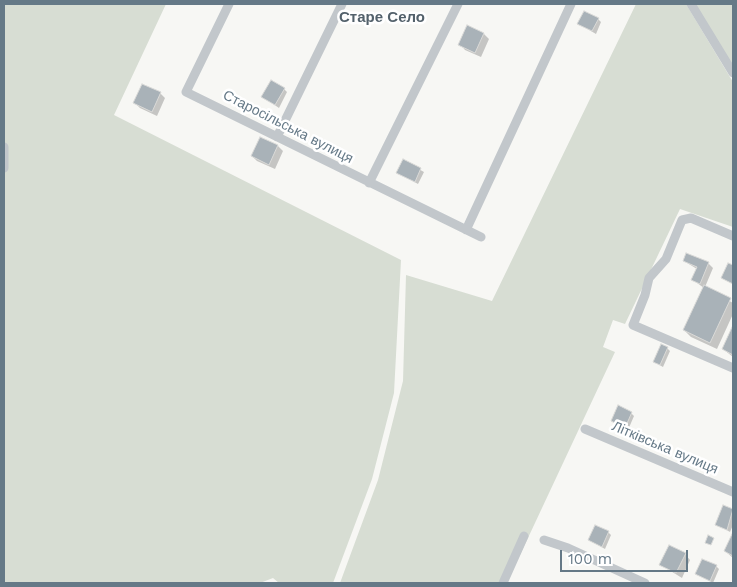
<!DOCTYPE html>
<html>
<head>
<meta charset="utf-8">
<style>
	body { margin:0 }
	#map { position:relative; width:737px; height:587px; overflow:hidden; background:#f7f7f4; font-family:"Work Sans",sans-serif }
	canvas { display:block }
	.frame { position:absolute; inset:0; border:5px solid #657987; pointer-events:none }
	.scale { position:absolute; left:560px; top:550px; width:128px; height:22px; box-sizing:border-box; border:2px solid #657987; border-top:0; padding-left:6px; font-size:15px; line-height:18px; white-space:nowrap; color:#657987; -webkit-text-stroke:4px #fff; paint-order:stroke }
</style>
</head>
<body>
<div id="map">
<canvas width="737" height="587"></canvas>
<div class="frame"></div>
<div class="scale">100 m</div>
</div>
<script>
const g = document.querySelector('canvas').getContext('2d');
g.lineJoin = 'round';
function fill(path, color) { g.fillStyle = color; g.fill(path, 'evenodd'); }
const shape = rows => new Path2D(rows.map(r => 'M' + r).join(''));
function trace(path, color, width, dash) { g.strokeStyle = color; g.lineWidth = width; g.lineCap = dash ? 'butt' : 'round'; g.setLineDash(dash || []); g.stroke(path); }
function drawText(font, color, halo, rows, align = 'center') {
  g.font = font + ' "Work Sans",sans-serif'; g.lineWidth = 5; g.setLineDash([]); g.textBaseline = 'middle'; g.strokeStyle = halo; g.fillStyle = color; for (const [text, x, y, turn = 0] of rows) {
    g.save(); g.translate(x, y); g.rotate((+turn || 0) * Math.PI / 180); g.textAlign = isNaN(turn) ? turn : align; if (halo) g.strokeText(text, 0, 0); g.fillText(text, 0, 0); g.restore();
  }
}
const green = shape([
	[4,4,166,4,114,115,401,260,394,393,372,479,333,583,279,583,273,578,260,583,4,583],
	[636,4,686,4,733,82,733,227,680,209,625,324,613,320,603,347,615,352,520,555,504,583,340,583,378,480,403,381,406,275,492,301],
	[695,4,733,4,733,66]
]);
const shadow = shape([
	[598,19,601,22,596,34,579,24],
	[468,27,484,34,489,39,481,57,465,50,460,44],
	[284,89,287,92,279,108,263,97],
	[160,93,165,98,157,116,140,108,135,103],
	[260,138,278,146,283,151,275,169,257,161,252,156],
	[404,161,424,172,418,184,398,173],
	[684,261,708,263,713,268,705,287,733,303,733,314,717,349,691,337,684,330,704,288,693,280,697,269],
	[733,328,733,357,723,349],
	[667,348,670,351,663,367,654,362],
	[631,413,634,416,628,430,612,421],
	[724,507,733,511,733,525,730,532,716,524],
	[608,532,611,535,605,549,589,540],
	[733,534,733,558,725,551],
	[685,554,690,560,682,578,661,565],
	[716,566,719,569,713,583,697,574]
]);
const building = shape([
	[584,11,599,18,592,31,577,24,584,11],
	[467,25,484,33,475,53,458,45,467,25],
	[271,80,285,88,275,105,261,97,271,80],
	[142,84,161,92,152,112,133,103,142,84],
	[260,137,278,145,269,165,251,156,260,137],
	[403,159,421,168,415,182,396,173,403,159],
	[686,253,709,262,700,284,691,280,697,267,683,261,686,253],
	[728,263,733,265,733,284,721,278,728,263],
	[704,285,731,298,710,343,683,330,704,285],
	[733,325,733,355,722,349,733,325],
	[661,344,668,347,660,365,653,362,661,344],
	[618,405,632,412,625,428,611,421,618,405],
	[723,505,733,509,727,530,715,525,723,505],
	[595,525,609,531,602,547,588,540,595,525],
	[733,532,733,556,724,551,733,532],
	[708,535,714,538,711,545,705,543,708,535],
	[669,545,686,553,676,573,659,565,669,545],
	[702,559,717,565,710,581,695,574,702,559]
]);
const minor = shape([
	[229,4,186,92,481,237],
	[691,4,733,73],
	[277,137,342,4],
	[4,147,4,168],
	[369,183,458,4],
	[466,230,571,4],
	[733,236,691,218,682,220,666,259,649,278,645,295,633,325,733,368],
	[585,429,733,492],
	[544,540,568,548,645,583],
	[503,583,524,536]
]);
const streetNames = [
	["Старосільська вулиця",288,127,27],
	["Літківська вулиця",665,448,23]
];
const neighbourhoodNames = [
	["Старе Село",382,18]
];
fill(green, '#d7ddd3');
fill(shadow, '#0003');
fill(building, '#a9b2b8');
trace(building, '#d9d9d7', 1);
trace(minor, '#c2c7cb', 9);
drawText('14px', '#657987', '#fff', streetNames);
drawText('bold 15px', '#53616b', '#fff', neighbourhoodNames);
</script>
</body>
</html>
